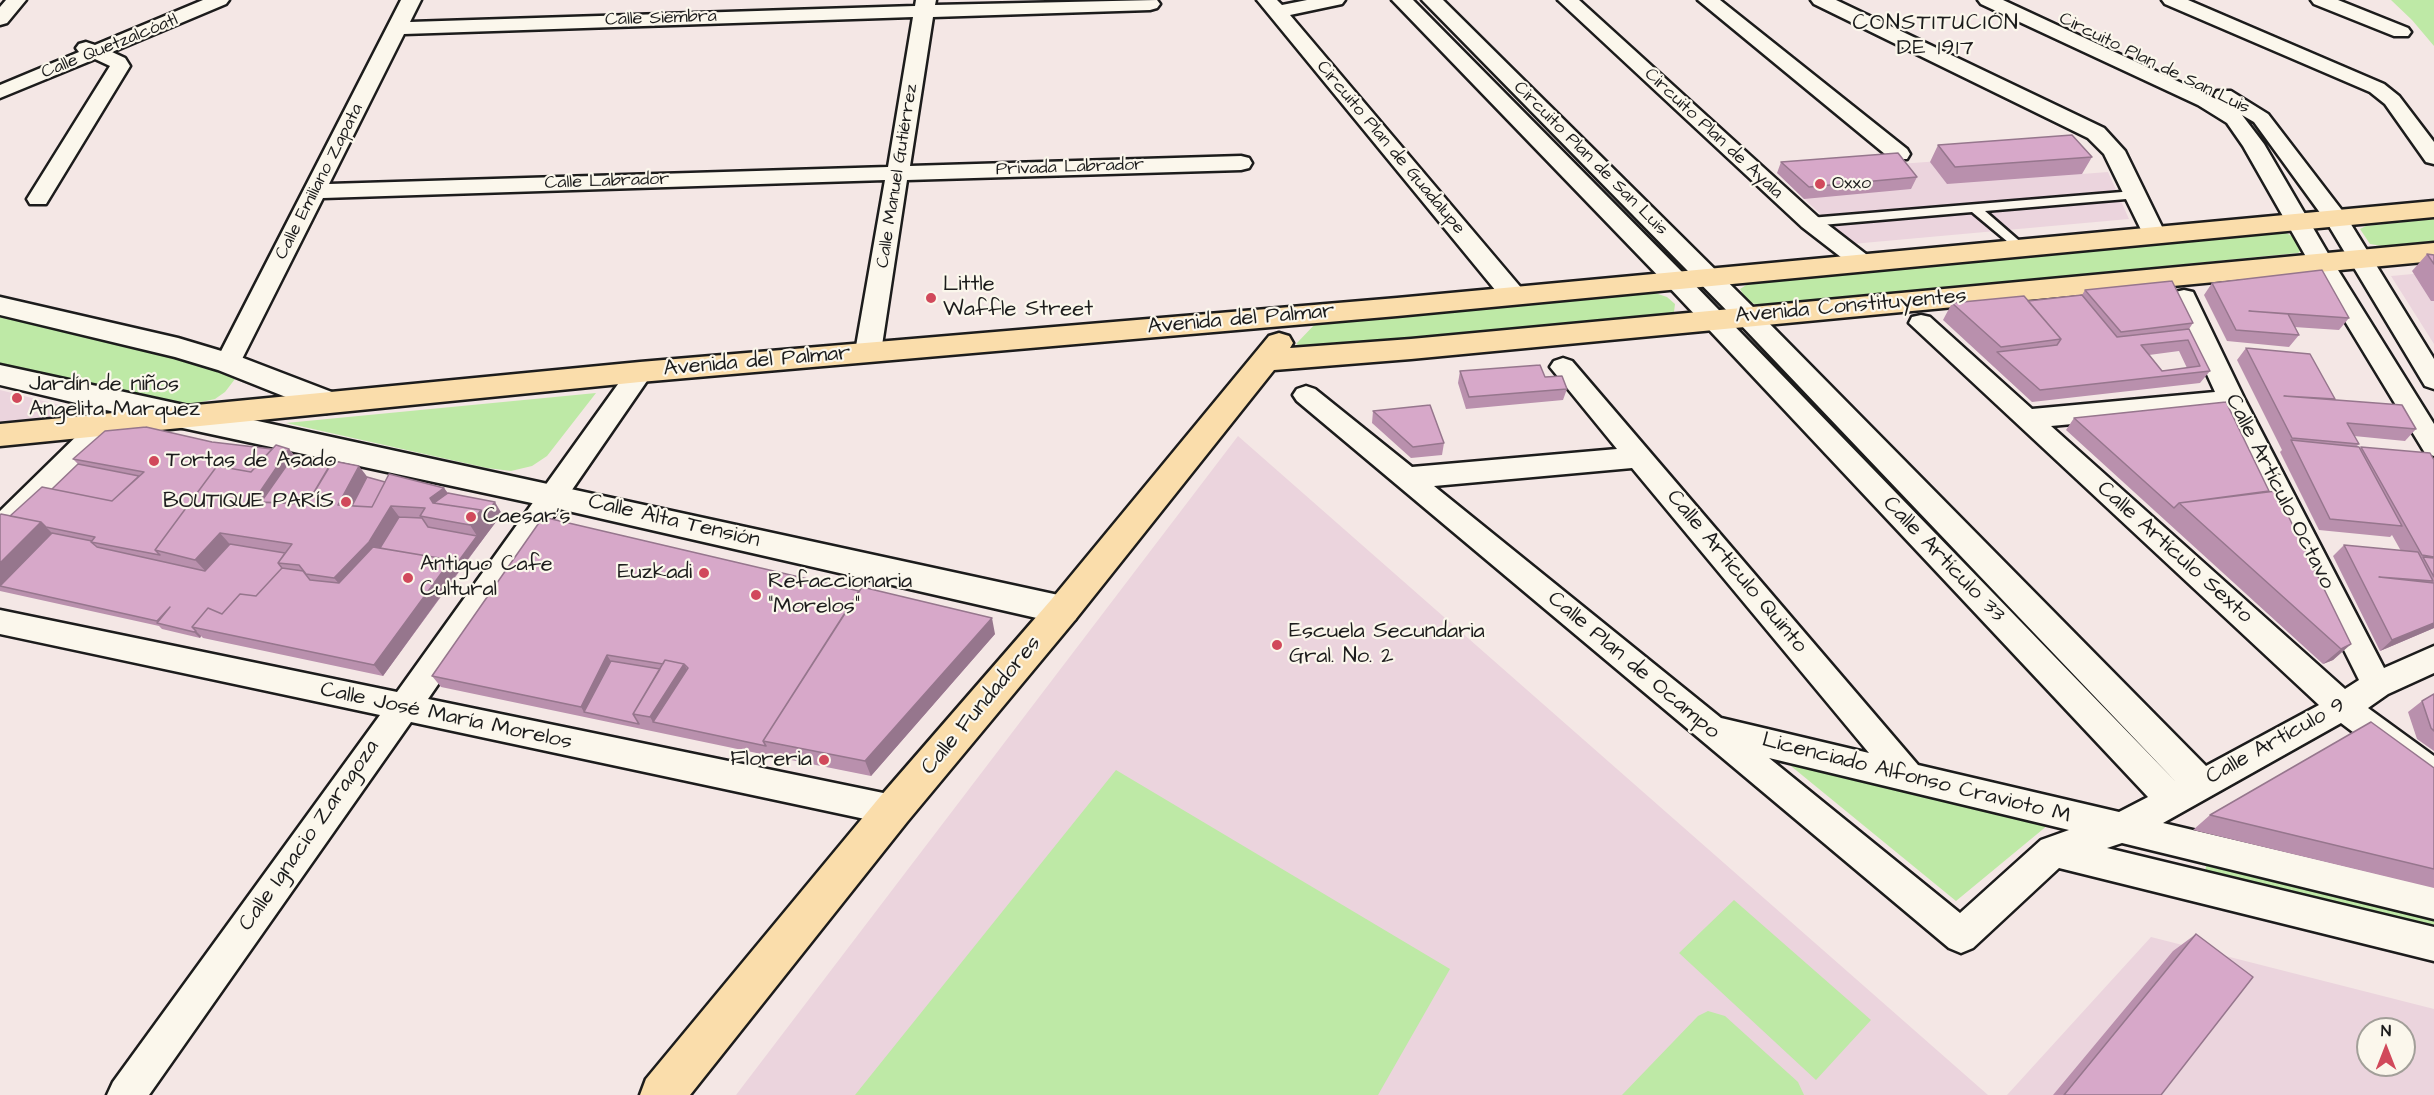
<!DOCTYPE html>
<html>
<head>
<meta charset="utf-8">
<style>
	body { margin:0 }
	#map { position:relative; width:2434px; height:1095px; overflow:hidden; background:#f4e7e5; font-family:"Architects Daughter",sans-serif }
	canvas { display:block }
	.north { position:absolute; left:2356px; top:1017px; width:60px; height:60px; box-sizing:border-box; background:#fbf7ec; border:2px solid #a29f99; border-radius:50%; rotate:0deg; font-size:16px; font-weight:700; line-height:24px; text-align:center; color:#1c1c1c }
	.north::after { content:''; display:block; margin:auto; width:21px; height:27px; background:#d1495b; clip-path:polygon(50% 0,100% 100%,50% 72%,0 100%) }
</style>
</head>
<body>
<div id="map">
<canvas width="2434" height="1095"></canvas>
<div class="north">N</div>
</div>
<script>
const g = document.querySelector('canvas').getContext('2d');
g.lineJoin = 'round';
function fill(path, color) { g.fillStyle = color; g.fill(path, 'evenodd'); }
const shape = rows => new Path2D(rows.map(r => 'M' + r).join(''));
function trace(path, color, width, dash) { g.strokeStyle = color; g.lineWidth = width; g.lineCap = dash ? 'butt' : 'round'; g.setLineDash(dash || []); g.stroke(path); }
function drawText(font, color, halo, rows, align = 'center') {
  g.font = font + ' "Architects Daughter",sans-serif'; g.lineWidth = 4.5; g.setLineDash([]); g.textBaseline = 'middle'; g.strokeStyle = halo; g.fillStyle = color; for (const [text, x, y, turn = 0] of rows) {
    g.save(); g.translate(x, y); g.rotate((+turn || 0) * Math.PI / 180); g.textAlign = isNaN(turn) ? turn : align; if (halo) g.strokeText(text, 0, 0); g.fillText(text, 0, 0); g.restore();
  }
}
const built = shape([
	[2062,152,2082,174,2108,172,2129,219,1852,244,1777,173],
	[2434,272,2434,344,2391,276],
	[0,390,68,407,62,417,0,422],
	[1238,436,1988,1095,736,1095],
	[2151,937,2434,1009,2434,1095,2007,1095],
	[2368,1029,2404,1029,2404,1065,2368,1065]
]);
const green = shape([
	[2391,0,2434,0,2434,46,2412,20],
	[2434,219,2434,241,2382,246,2370,244,2360,229,2366,226],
	[2284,232,2294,237,2303,249,2298,253,1760,306,1747,301,1740,289,1748,284],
	[1655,293,1667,297,1675,304,1674,312,1667,315,1305,347,1296,344,1317,322],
	[0,314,189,359,226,370,235,379,225,392,215,399,178,407,0,366],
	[596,393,547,456,532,466,511,471,487,468,286,423],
	[1786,762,2048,825,1956,901],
	[1116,770,1450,969,1378,1095,855,1095],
	[2215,862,2434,914,2434,934,2205,873,2206,866],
	[1734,900,1871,1020,1816,1080,1679,953],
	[1708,1011,1725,1016,1798,1082,1804,1095,1622,1095,1698,1016]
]);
const lane = shape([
	[2134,191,2140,195,2138,198,1985,211,2024,245,2026,248,2020,252,1972,212,1810,226,1804,222,1810,218,2134,191]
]);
const street = shape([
	[6,0,26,0,7,23,0,25,0,7,6,0],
	[203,0,229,0,226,4,112,52,125,58,130,66,46,204,30,204,27,199,110,66,95,59,0,98,0,85,79,52,76,48,79,44,86,42,95,45,203,0],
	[401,0,421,0,410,22,915,6,916,0,936,0,935,5,1157,0,1160,4,1157,8,1150,10,933,17,910,166,1241,156,1249,158,1252,163,1249,168,1241,170,907,180,881,352,877,358,868,361,859,358,855,352,885,180,323,198,237,369,228,372,219,369,215,363,401,0],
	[913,17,888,167,329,184,404,34,913,17],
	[1257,0,1277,0,1282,5,1307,0,1345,0,1342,4,1290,15,1523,290,1526,296,1523,302,1514,304,1505,302,1257,0],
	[1392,0,1413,0,1684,274,2176,782,1739,323,1422,0,1443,0,1757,311,2206,766,2319,705,1909,323,1912,317,1921,315,1930,317,2032,409,2215,392,2172,298,2175,292,2184,290,2193,292,2245,400,2384,668,2434,646,2434,673,2388,694,2368,708,2434,756,2434,789,2423,785,2341,723,2163,823,2434,887,2434,919,2122,843,2107,848,2434,927,2434,961,2059,868,1973,948,1961,953,1949,948,1297,401,1293,395,1297,389,1306,386,1315,389,1412,467,1617,449,1550,367,1554,361,1563,358,1572,361,1918,765,2119,812,2148,797,1668,286,1392,0],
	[2224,410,2359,680,2345,689,2051,426,2224,410],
	[1632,468,1869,753,1721,718,1434,486,1632,468],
	[1769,758,2069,830,2041,840,1960,913,1769,758],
	[1558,0,1579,0,1818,217,1871,258,1875,263,1871,268,1863,271,1855,268,1802,227,1558,0],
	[1698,0,1720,0,1907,149,1910,154,1907,159,1891,159,1698,0],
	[1811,0,1836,0,2104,128,2125,151,2166,235,2162,240,2154,242,2146,240,2104,154,2088,138,1814,4,1811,0],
	[1978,0,2003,0,2216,99,2214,95,2217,91,2231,91,2268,114,2344,213,2434,359,2434,389,2425,386,2326,221,2254,122,2242,115,2264,144,2333,262,2434,424,2434,456,2425,453,2309,262,2243,146,2227,123,2198,105,1981,4,1978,0],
	[2162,0,2188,0,2384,84,2399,96,2434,142,2434,164,2426,162,2385,104,2370,92,2165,4,2162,0],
	[2311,0,2338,0,2408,28,2411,32,2408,36,2394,36,2314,4,2311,0],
	[640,363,649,366,653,372,649,378,428,699,893,795,905,799,910,810,905,821,893,825,411,722,149,1095,107,1095,113,1082,380,715,0,634,0,610,397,692,631,366,640,363],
	[103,416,112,419,116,426,112,433,10,536,0,539,0,511,94,419,103,416]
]);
const secondary = shape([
	[0,297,178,338,238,356,337,394,341,402,337,410,326,413,218,370,175,357,0,315,0,297],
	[0,365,1063,596,1075,600,1080,610,1075,620,1063,624,555,508,178,427,0,385,0,365]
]);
const primary = shape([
	[2434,201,2434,217,1397,316,640,382,0,446,0,424,640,362,1397,298,2434,201],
	[2434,243,2434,261,1411,359,1274,370,1075,620,907,822,690,1095,640,1095,646,1079,879,798,1051,600,1269,336,1279,333,1289,336,1293,343,1290,348,1411,339,2434,243]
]);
const wall = shape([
	[1938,145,2092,157,2082,174,1947,184,1930,162],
	[1781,162,1917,177,1911,189,1804,199,1777,173],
	[2427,254,2434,255,2434,301,2431,301,2412,271],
	[2212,283,2349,318,2339,330,2294,327,2299,335,2289,347,2227,341,2204,295],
	[2085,290,2193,323,2189,329,2210,371,2200,383,2032,402,1943,320,1952,303,2028,301,2082,295],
	[2179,351,2187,368,2162,371,2149,355],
	[2246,348,2335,399,2334,400,2416,429,2405,441,2354,436,2359,444,2357,446,2360,448,2361,447,2434,460,2434,628,2380,651,2333,556,2344,545,2401,551,2392,535,2390,537,2319,530,2280,452,2282,450,2237,360],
	[1460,371,1545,377,1567,389,1563,400,1466,409,1458,383],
	[1373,411,1444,443,1442,455,1411,458,1372,423],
	[2074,418,2351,644,2333,660,2323,664,2066,430],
	[212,442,272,449,289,449,294,455,385,482,444,488,448,493,502,514,492,527,383,676,203,638,201,636,200,638,162,629,159,626,0,591,0,515,10,516,52,489,78,464,73,459],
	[543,517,995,634,871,776,771,756,441,687,432,676],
	[2434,694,2434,751,2417,739,2408,712,2422,701],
	[2434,768,2434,888,2193,830,2210,815],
	[2196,934,2161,1095,2053,1095,2173,951]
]);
const shadedWall = shape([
	[289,449,303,466,267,518,253,502],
	[359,466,372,483,354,517,338,505],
	[444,488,455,504,433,503,430,498],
	[495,502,502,514,459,571,455,566,477,536,470,525,481,510],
	[391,506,404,523,348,594,334,578],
	[41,522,58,539,0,586,0,563],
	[220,533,235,550,210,576,195,560],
	[451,560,459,571,383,676,374,665],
	[992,618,995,634,871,776,865,761],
	[2434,623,2434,628,2380,651,2392,640],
	[196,631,201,636,200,638,194,632],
	[2351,644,2333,660,2323,664,2341,649],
	[607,655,614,666,584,712,581,707],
	[684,664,693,680,653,722,650,717]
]);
const building = shape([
	[2072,135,2092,157,1955,167,1938,145,2072,135],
	[1898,153,1917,177,1809,187,1781,162,1898,153],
	[2427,254,2434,255,2434,264,2427,254],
	[2322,270,2349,318,2249,311,2288,314,2299,335,2236,330,2212,283,2322,270],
	[2172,281,2193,323,2121,332,2085,290,2172,281],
	[2082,295,2117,337,2189,329,2210,371,2040,390,1997,352,2057,345,2061,339,2028,301,2082,295],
	[2188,340,2200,366,2162,371,2141,345,2188,340],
	[2024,296,2061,339,2001,347,1952,303,2024,296],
	[2246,348,2310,354,2335,399,2284,396,2402,405,2416,429,2347,423,2359,444,2292,438,2246,348],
	[1540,365,1545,377,1562,376,1567,389,1469,397,1460,371,1540,365],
	[2226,402,2269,491,2179,503,2174,508,2074,418,2226,402],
	[1430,405,1444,443,1413,447,1373,411,1430,405],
	[146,427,212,442,272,449,251,472,217,466,155,550,160,555,91,542,95,537,46,527,41,522,10,516,42,487,112,501,144,472,73,459,105,431,146,427],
	[2291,440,2359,447,2402,526,2330,519,2291,440],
	[276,445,289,449,253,502,307,504,333,461,359,466,338,505,372,507,389,474,444,488,430,498,433,503,481,510,470,525,420,516,425,508,391,506,369,542,334,578,306,574,299,565,278,563,292,544,220,533,195,560,155,550,217,466,251,472,276,445],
	[2361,447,2430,453,2434,460,2434,557,2422,555,2361,447],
	[294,455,330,465,307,504,261,502,294,455],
	[78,464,139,476,112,501,52,489,78,464],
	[367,477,385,482,372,507,352,506,367,477],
	[2276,491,2351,644,2341,649,2179,503,2276,491],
	[448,493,495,502,484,515,481,510,434,503,448,493],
	[1,514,41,522,0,563,0,515,1,514],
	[399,517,422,518,428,527,477,536,455,566,451,560,380,548,399,517],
	[543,517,859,591,763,741,766,746,653,722,688,668,684,664,665,660,663,664,607,655,581,707,432,676,543,517],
	[52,533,92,541,91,542,97,547,205,571,230,544,285,553,278,563,282,568,256,596,240,594,222,614,208,608,192,627,196,631,194,632,157,623,170,607,157,621,0,586,52,533],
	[2344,545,2418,552,2433,581,2379,577,2434,583,2434,623,2392,640,2344,545],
	[373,547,451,560,374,665,192,627,208,608,222,614,240,594,256,596,282,568,303,571,310,580,339,583,373,547],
	[2423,557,2434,558,2434,577,2423,557],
	[862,587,992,618,865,761,763,741,862,587],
	[665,660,684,664,650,717,633,714,665,660],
	[611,661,660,669,633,714,639,724,584,712,611,661],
	[2434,694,2434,731,2431,728,2422,701,2434,694],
	[2371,722,2434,768,2434,869,2210,815,2371,722],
	[2196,934,2253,977,2161,1095,2064,1095,2196,934]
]);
const markers = [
	[1820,184,6,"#d1495b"],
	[931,298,6,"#d1495b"],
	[17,398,6,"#d1495b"],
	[154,461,6,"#d1495b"],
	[346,502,6,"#d1495b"],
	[471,517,6,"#d1495b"],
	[704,573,6,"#d1495b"],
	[408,578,6,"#d1495b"],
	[756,595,6,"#d1495b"],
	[1277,645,6,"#d1495b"],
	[824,760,6,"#d1495b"]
];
const farStreetnames = [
	["Calle Siembra",661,19,-2],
	["Calle Quetzalcóatl",110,47,-22],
	["Circuito Plan de San Luis",2154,64,26],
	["Circuito Plan de Ayala",1713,134,43],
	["Circuito Plan de Guadalupe",1390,148,50],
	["Circuito Plan de San Luis",1590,159,45],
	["Privada Labrador",1070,168,-2],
	["Calle Manuel Gutiérrez",898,176,-81],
	["Calle Emiliano Zapata",320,182,-63],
	["Calle Labrador",607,182,-2]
];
const farPoinames = [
	["Oxxo",1832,184]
];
const farQuarternames = [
	["CONSTITUCIÓN",1936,24],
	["DE 1917",1936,49]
];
const poiNames = [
	["Little",943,285],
	["Waffle Street",943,310],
	["Jardín de niños",29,385],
	["Angelita Marquez",29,410],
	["Tortas de Asado",166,461],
	["BOUTIQUE PARÍS",334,502,"right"],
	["Caesar's",483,517],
	["Antiguo Cafe",420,565],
	["Cultural",420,590],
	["Euzkadi",692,573,"right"],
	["Refaccionaria",768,582],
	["\"Morelos\"",768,607],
	["Escuela Secundaria",1289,632],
	["Gral. No. 2",1289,657],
	["Floreria",812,760,"right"]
];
const streetNames = [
	["Avenida Constituyentes",1851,307,-5],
	["Avenida del Palmar",1241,320,-5],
	["Avenida del Palmar",757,362,-5],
	["Calle Artículo Octavo",2279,492,63],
	["Calle Alta Tensión",674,522,13],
	["Calle Artículo Sexto",2174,553,42],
	["Calle Artículo 33",1943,560,46],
	["Calle Artículo Quinto",1736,572,50],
	["Calle Plan de Ocampo",1633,666,40],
	["Calle Fundadores",982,706,-50],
	["Calle José María Morelos",446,717,12],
	["Calle Artículo 9",2276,742,-29],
	["Licenciado Alfonso Cravioto M",1916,779,14],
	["Calle Ignacio Zaragoza",310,836,-55]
];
fill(built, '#ebd4dd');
fill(green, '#bee9a6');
trace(lane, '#1c1c1c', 5);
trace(street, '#1c1c1c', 5);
trace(secondary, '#1c1c1c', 5);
trace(primary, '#1c1c1c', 5);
fill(lane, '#fbf7ec');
fill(street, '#fbf7ec');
fill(secondary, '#fbf7ec');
fill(primary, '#faddab');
fill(wall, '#b990ad');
fill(shadedWall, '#96768d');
fill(building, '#d7a8c9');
trace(building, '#96768d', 1.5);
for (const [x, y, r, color] of markers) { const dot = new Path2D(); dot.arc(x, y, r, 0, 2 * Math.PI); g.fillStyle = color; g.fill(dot); trace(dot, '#fbf7ec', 2); }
drawText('18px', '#1c1c1c', '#fbf7ec', farStreetnames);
drawText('18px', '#1c1c1c', '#fbf7ec', farPoinames, 'left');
g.letterSpacing = '1.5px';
drawText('22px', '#1c1c1c', '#fbf7ec', farQuarternames);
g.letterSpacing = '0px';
drawText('22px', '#1c1c1c', '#fbf7ec', poiNames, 'left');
drawText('22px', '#1c1c1c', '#fbf7ec', streetNames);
</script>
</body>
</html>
